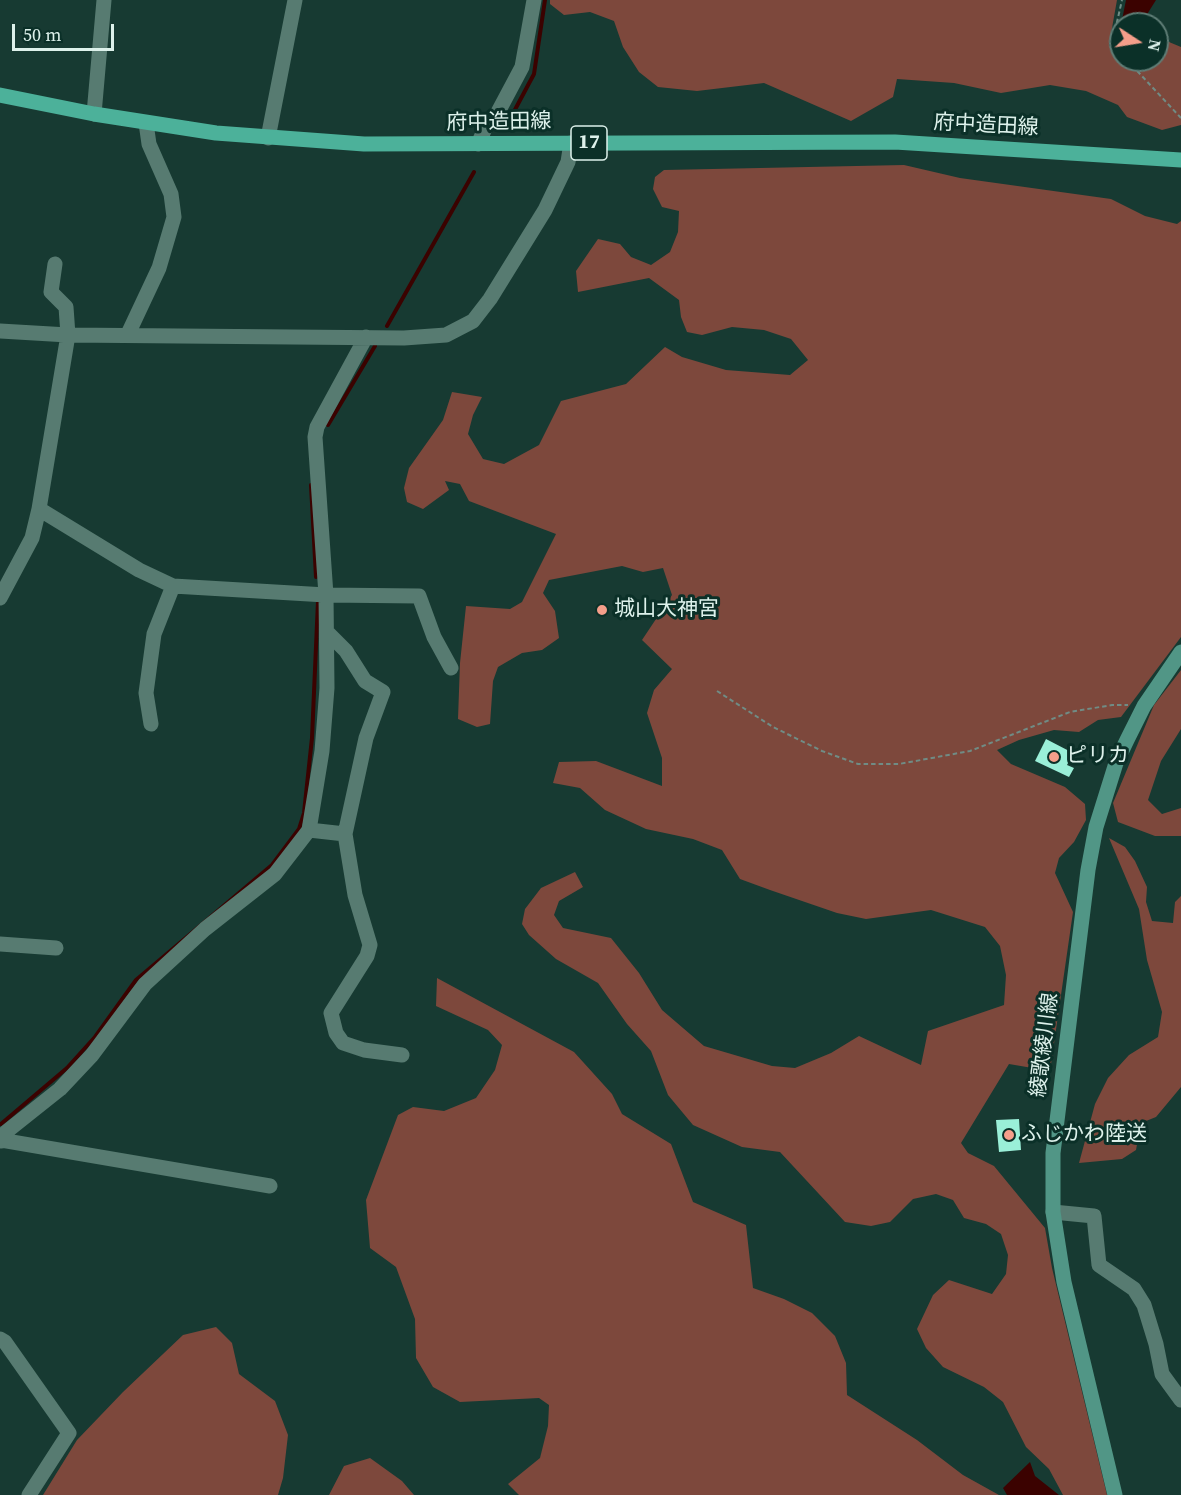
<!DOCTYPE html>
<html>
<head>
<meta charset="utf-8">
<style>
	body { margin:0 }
	#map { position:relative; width:1181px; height:1495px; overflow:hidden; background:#173a32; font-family:"Source Serif 4",serif }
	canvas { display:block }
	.north { position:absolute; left:1109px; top:12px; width:60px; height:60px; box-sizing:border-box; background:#0b3028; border:2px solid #5f7d76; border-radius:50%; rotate:102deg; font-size:16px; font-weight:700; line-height:24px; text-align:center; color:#ddf1eb }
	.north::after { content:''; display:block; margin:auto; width:21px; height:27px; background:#f49e8a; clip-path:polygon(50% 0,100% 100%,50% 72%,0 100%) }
	.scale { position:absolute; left:12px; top:24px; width:102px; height:27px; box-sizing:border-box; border:3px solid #ddf1eb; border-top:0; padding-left:8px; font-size:18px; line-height:21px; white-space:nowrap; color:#ddf1eb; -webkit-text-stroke:4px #0b3028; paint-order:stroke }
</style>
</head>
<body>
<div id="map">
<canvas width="1181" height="1495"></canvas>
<div class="north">N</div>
<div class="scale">50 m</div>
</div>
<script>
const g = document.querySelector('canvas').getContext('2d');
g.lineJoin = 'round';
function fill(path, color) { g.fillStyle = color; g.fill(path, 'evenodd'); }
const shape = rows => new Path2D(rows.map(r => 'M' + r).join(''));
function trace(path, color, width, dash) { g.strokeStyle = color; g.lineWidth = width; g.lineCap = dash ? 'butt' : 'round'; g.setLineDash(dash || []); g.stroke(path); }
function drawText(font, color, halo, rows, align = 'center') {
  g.font = font + ' "Source Serif 4","Noto Sans JP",serif'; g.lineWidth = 6; g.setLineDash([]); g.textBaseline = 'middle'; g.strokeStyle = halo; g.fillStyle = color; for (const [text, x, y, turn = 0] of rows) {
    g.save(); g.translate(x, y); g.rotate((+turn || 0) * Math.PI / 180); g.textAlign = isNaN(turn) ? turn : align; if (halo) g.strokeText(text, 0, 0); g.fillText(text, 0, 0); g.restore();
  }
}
const green = shape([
	[550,0,1117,0,1109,45,1121,60,1157,60,1157,37,1181,47,1181,125,1162,130,1127,117,1118,105,1086,91,1050,85,1001,93,954,83,897,79,893,97,851,121,764,83,697,91,658,87,639,72,623,47,614,21,590,12,564,15,550,4],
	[904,165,960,178,1111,199,1145,216,1177,224,1181,221,1181,637,1121,717,1098,720,1079,732,1054,730,1019,740,997,750,1011,764,1065,787,1085,804,1086,820,1074,842,1059,858,1055,873,1073,912,1050,1071,1009,1064,961,1143,968,1153,994,1166,1045,1228,1052,1268,1107,1495,1063,1495,1049,1469,1026,1447,1003,1402,984,1387,943,1367,926,1348,917,1329,933,1295,949,1280,992,1294,1006,1274,1008,1255,1001,1234,986,1224,964,1218,953,1200,936,1194,913,1199,890,1222,871,1226,845,1222,780,1152,742,1147,693,1125,668,1095,651,1051,627,1024,598,983,556,959,529,935,522,924,525,909,541,888,575,872,583,887,559,901,554,915,563,928,611,938,639,973,662,1010,704,1046,772,1066,795,1068,831,1053,859,1036,921,1065,928,1031,1004,1005,1006,975,1000,946,985,927,931,910,866,919,837,913,770,890,740,879,722,850,693,839,646,829,605,810,580,788,553,783,559,762,596,761,662,786,662,758,647,713,654,690,672,669,642,640,672,595,663,568,643,572,622,566,549,580,543,593,555,611,559,638,542,650,522,653,498,667,493,681,490,724,477,727,458,719,460,663,466,606,510,609,522,602,556,534,469,501,460,484,445,481,449,490,423,509,407,502,404,488,409,468,443,420,452,392,482,397,473,415,468,434,483,459,504,464,539,445,561,401,626,384,665,347,682,357,726,370,790,375,808,360,791,339,764,330,732,327,702,335,687,332,681,317,679,300,649,278,578,292,576,271,598,239,620,244,631,257,651,265,670,252,678,232,679,211,662,207,653,189,655,177,664,170],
	[1181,670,1181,729,1161,761,1148,800,1162,814,1181,808,1181,836,1155,836,1118,822,1113,803,1154,705],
	[1109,838,1125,847,1135,861,1147,887,1146,902,1152,921,1173,923,1175,902,1181,896,1181,1087,1156,1117,1141,1123,1136,1150,1122,1159,1079,1163,1095,1104,1108,1078,1129,1055,1158,1037,1162,1012,1147,960,1139,909],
	[437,978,574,1052,612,1094,622,1114,671,1144,693,1202,746,1225,753,1288,784,1299,812,1313,835,1336,846,1363,847,1395,917,1440,963,1475,999,1495,519,1495,508,1484,540,1458,548,1426,549,1405,539,1398,460,1402,433,1387,416,1358,415,1319,396,1267,370,1248,366,1200,398,1115,413,1107,444,1111,476,1098,495,1070,502,1045,488,1030,436,1006],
	[216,1327,232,1343,239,1374,275,1401,288,1435,283,1478,278,1495,43,1495,77,1440,123,1392,183,1335],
	[370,1458,402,1481,414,1495,329,1495,344,1466]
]);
const water = shape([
	[1126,0,1156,0,1141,24,1132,24,1122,20],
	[1030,1462,1035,1476,1059,1495,1007,1495,1003,1488]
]);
const stream = shape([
	[510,119,534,74,545,0],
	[387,326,474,172],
	[328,425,375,346],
	[311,485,316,577],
	[1,1124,67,1068,95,1037,136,980,272,865,299,829,304,813,312,738,318,601]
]);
const building = shape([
	[1046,739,1073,753,1067,765,1074,768,1069,777,1035,761],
	[1019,1119,1021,1150,999,1152,996,1120]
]);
const path = shape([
	[1121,53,1117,22,1122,0],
	[1127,60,1181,118],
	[717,691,773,727,822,751,858,764,899,764,970,751,1070,712,1112,705,1128,705]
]);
const minor = shape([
	[94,114,104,0],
	[268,138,295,0],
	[478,144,488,122,497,114,522,67,534,0],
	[0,331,68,335,404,338,446,335,473,321,490,299,545,210,568,162,571,143],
	[128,334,159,268,174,217,171,194,149,144,146,123],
	[39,509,139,570,173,586,326,595,419,596,434,637,451,668],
	[0,598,32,538,39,509,68,335,66,307,51,292,55,264],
	[328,633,346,651,365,681,383,692,366,738,345,834,355,895,370,945,367,956,331,1013,336,1033,343,1043,364,1050,402,1055],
	[151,724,146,693,154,634,173,586],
	[309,830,345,834],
	[0,944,56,948],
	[0,1140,270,1186],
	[1,1141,6,1132,60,1089,92,1055,145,984,205,929,275,874,309,830,322,751,327,688,326,595,315,437,317,427,366,337],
	[1053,1212,1094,1216,1099,1265,1134,1289,1144,1305,1156,1344,1162,1374,1181,1400],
	[0,1339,5,1342,69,1433,29,1495]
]);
const secondary = shape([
	[1115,1495,1064,1282,1053,1212,1053,1153,1088,870,1096,827,1116,763,1127,740,1144,706,1181,652]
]);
const primary = shape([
	[0,95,94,114,216,133,364,144,895,142,1181,160]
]);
const markers = [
	[602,610,6,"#f49e8a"],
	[1054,757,6,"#f49e8a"],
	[1009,1135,6,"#f49e8a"]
];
const shields = [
	[589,143,36]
];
const shieldNames = [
	["17",589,143]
];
const streetNames = [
	["府中造田線",499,123,-1],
	["府中造田線",986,126,3],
	["綾歌綾川線",1045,1045,-83]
];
const poiNames = [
	["城山大神宮",614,610],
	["ピリカ",1066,757],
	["ふじかわ陸送",1021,1135]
];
fill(green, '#7d483c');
fill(water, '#3b0200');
trace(stream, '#3b0200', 4);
fill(building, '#9aefd8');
trace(path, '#708c85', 2, [4.5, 3]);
trace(minor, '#577b71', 15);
trace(secondary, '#519686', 15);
trace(primary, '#4cb19a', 15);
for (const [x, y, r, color] of markers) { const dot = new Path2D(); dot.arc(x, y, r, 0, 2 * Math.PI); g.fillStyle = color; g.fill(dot); trace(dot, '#0b3028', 2); }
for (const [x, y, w] of shields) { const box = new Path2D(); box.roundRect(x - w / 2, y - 17, w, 34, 4.5); g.fillStyle = '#0b3028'; g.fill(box); trace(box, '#ddf1eb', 1.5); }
drawText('bold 20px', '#ddf1eb', null, shieldNames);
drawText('21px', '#ddf1eb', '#0b3028', streetNames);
drawText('21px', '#ddf1eb', '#0b3028', poiNames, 'left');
</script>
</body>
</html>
